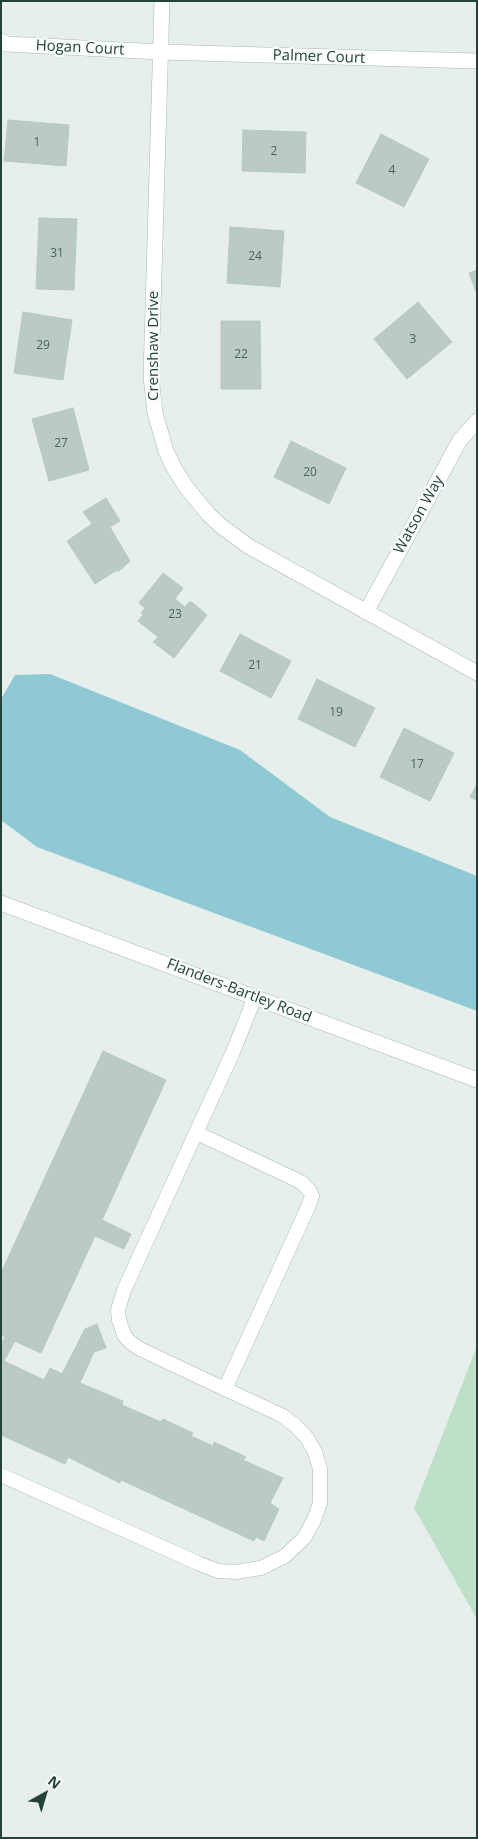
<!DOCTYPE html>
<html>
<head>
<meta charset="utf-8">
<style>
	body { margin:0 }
	#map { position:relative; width:478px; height:1839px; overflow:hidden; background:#e6efeb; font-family:"Open Sans",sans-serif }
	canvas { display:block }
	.frame { position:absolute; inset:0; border:2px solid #24423a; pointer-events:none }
	.north { position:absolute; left:20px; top:1769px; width:50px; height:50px; -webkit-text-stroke:4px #f7fbf9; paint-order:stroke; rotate:39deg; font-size:14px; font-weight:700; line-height:20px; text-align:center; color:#24423a }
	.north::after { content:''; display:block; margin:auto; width:18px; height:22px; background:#24423a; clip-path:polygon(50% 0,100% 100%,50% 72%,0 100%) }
</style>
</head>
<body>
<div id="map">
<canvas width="478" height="1839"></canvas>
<div class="frame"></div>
<div class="north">N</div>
</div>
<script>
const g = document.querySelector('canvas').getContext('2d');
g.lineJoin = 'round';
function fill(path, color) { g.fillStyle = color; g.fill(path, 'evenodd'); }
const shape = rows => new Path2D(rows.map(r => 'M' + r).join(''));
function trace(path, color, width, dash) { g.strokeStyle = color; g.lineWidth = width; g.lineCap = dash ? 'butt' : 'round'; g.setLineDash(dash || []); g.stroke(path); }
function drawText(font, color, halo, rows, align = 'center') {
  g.font = font + ' "Open Sans",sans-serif'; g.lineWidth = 4.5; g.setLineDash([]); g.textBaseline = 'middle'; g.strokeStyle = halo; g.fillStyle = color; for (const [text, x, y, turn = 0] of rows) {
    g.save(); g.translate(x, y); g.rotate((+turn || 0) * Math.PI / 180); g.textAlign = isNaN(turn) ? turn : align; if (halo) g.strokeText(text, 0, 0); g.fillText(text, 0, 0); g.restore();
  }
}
const green = shape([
	[477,1346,477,1619,414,1508]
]);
const water = shape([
	[50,674,240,750,330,817,477,876,477,1011,37,847,1,820,1,699,15,675]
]);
const building = shape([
	[8,120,69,125,66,166,4,161,8,120],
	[243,130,306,132,305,173,242,171,243,130],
	[381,134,429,159,404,207,356,183,381,134],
	[39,218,77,219,74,290,36,289,39,218],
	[230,227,284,231,280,287,227,283,230,227],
	[477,270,477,294,469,273,477,270],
	[418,302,452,342,407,379,374,339,418,302],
	[23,312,72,320,63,380,14,373,23,312],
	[221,321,260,321,261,389,221,389,221,321],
	[73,408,89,470,49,481,32,419,73,408],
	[291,441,346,468,329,504,274,477,291,441],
	[106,498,120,521,110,527,130,561,118,572,117,570,95,584,67,541,92,524,83,512,106,498],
	[163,573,183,588,175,599,185,607,189,602,192,602,207,615,174,658,153,642,158,637,138,621,143,615,141,613,145,608,139,603,163,573],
	[240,634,291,661,271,698,220,671,240,634],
	[317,679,375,708,355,747,298,719,317,679],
	[404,728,454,753,430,801,380,777,404,728],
	[477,784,477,801,470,797,477,784],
	[103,1051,166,1080,102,1220,131,1234,124,1249,95,1236,41,1353,1,1335,1,1273,103,1051],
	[97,1324,106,1348,94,1352,80,1383,123,1401,122,1405,161,1422,163,1419,193,1433,191,1436,213,1446,214,1442,246,1457,243,1460,283,1478,270,1503,279,1509,264,1541,256,1537,254,1541,121,1480,120,1483,68,1457,65,1464,1,1435,1,1345,5,1337,15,1341,4,1361,44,1380,50,1368,62,1374,85,1329,97,1324]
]);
const service = shape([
	[197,1133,301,1182,310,1191,312,1196,308,1207,225,1389,140,1349,130,1342,124,1335,119,1320,118,1310,124,1290,233,1052,255,997],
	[1,1475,200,1564,218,1571,236,1572,261,1568,285,1556,304,1538,314,1520,320,1503,320,1469,315,1452,307,1438,295,1425,281,1415,225,1389]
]);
const minor = shape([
	[162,1,151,376,155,413,166,451,174,468,186,487,209,515,221,526,248,546,477,673],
	[1,41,6,44,160,52,477,61],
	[366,612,460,440,477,421]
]);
const tertiary = shape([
	[1,903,477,1080]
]);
const numberNames = [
	["1",37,143],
	["2",274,152],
	["4",392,171],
	["31",57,254],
	["24",255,257],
	["3",413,340],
	["29",43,346],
	["22",241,355],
	["27",61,444],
	["20",310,473],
	["23",175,615],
	["21",255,666],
	["19",336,713],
	["17",417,765]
];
const streetNames = [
	["Hogan Court",80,48,3],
	["Palmer Court",319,57,2],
	["Crenshaw Drive",154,346,-90],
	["Watson Way",419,515,-61],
	["Flanders-Bartley Road",239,991,21]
];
fill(green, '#bfe0c8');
fill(water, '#8ec9d4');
fill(building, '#bbcac4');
trace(building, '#b8c9c2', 1);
trace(service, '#a8b8b2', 15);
trace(minor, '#a8b8b2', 16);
trace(tertiary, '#a8b8b2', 16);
trace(service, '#fff', 14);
trace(minor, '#fff', 15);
trace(tertiary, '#fff', 15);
drawText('12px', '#4a645c', null, numberNames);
drawText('15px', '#24423a', '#f7fbf9', streetNames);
</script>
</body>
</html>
